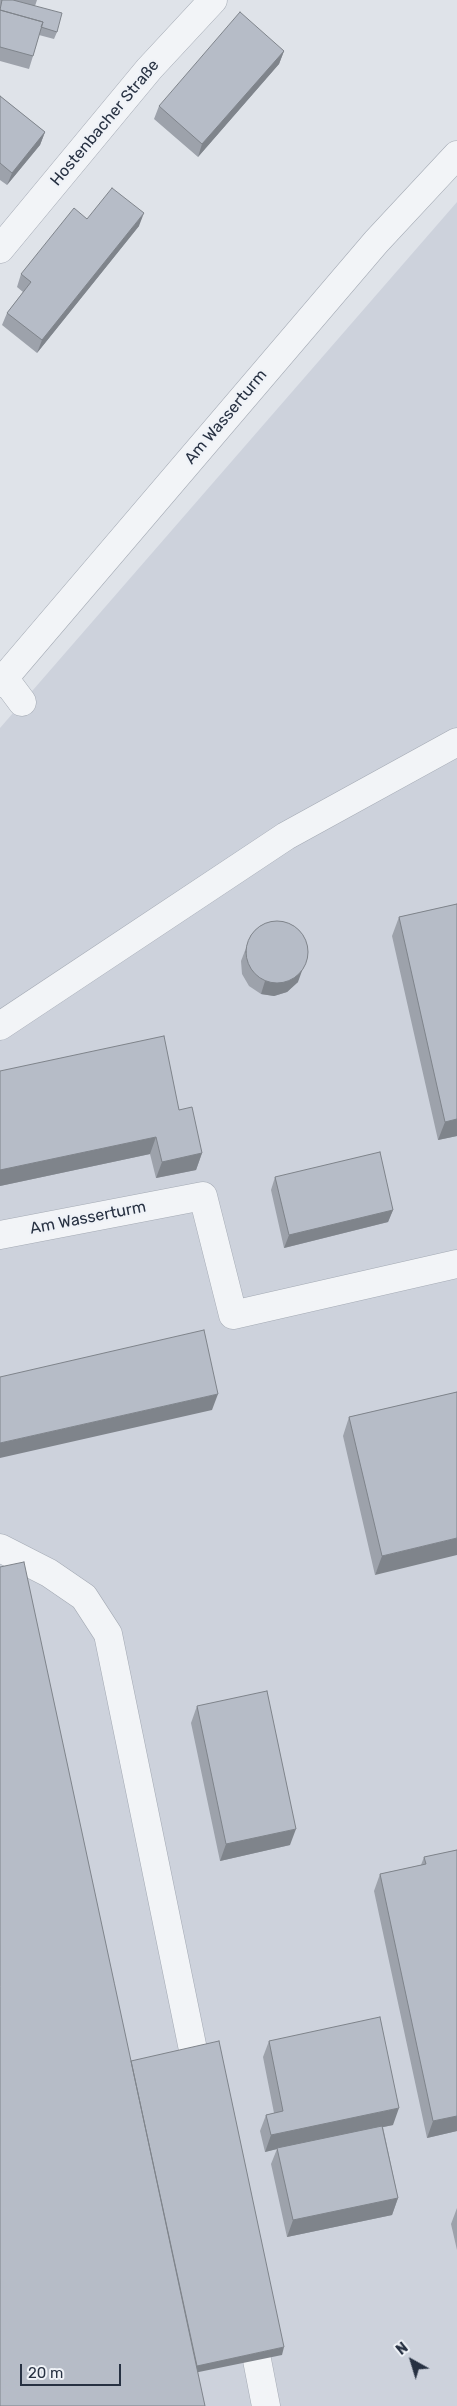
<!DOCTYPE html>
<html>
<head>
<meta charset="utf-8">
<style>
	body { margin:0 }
	#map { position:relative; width:457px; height:2406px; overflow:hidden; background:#dfe3e9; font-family:Rubik,sans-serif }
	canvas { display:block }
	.north { position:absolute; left:387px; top:2336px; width:50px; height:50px; -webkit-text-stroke:4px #eff2f7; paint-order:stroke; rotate:321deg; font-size:14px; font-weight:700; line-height:20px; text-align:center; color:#273142 }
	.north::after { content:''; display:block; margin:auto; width:18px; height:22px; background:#273142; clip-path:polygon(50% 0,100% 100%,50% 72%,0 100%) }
	.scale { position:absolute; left:20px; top:2364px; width:101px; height:22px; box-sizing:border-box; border:2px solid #273142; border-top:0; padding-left:6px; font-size:15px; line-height:18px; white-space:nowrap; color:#273142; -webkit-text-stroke:4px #eff2f7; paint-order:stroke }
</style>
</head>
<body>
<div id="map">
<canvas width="457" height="2406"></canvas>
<div class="north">N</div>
<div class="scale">20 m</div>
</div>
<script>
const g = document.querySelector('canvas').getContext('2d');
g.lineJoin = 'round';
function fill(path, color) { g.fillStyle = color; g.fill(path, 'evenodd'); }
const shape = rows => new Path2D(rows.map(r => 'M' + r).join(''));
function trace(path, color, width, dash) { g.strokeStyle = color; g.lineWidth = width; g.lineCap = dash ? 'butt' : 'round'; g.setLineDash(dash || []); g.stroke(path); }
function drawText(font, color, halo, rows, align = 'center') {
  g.font = font + ' Rubik,sans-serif'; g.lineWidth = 4.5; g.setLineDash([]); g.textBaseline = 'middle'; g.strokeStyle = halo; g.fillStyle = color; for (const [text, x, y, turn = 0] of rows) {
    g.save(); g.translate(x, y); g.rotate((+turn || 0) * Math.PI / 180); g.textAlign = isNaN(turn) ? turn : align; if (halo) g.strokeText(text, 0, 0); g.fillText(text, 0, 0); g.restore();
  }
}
const built = shape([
	[457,202,457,2406,0,2406,0,728]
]);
const minor = shape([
	[0,249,149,69,213,0],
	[4,678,22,702],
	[0,683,376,242,457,155],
	[0,1026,286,836,457,742],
	[0,1235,203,1196,233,1315,457,1264],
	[0,1548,49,1573,84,1597,108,1634,200,2084],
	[250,2324,266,2406]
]);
const wall = shape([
	[0,0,37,0,35,6,57,32,54,39,39,35,33,56,29,69,0,61],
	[284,51,279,64,198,157,154,119,159,106],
	[0,96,45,132,40,145,7,185,0,180],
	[87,219,139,226,37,353,2,325,7,313,23,292,17,287,21,274],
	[457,904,457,1136,438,1140,392,936,399,917],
	[251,935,298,982,287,992,274,996,261,994,249,986,242,974,241,961],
	[0,1071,179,1110,202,1153,196,1170,156,1178,150,1154,0,1186],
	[275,1177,393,1210,388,1222,284,1248,271,1190],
	[457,1392,375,1575,343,1436,349,1417],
	[197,1706,290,1845,220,1861,191,1723],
	[457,1850,457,2131,427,2138,374,1891,380,1874,421,1865,424,1857],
	[269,2041,393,2125,383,2127,398,2198,392,2215,287,2237,271,2164,277,2149,265,2152,260,2131,266,2115,274,2113,263,2057],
	[457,2208,457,2250,451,2224]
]);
const shadedWall = shape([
	[284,51,279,64,198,157,202,144],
	[45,132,40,145,7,185,12,173],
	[144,213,139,226,37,353,42,340],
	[307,957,298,982,287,992,274,996,261,994,265,981],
	[457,1119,457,1136,438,1140,445,1122],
	[156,1137,150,1154,0,1186,0,1170],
	[202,1153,196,1170,156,1178,162,1162],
	[393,1210,388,1222,284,1248,289,1235],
	[218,1394,212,1410,0,1458,0,1443],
	[457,1538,457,1555,375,1575,382,1556],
	[296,1829,290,1845,220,1861,226,1844],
	[399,2108,393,2125,278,2149,277,2148,277,2149,265,2152,271,2135],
	[457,2116,457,2131,427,2138,433,2121],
	[398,2198,392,2215,287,2237,293,2220],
	[284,2347,282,2355,189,2374,191,2367]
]);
const building = shape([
	[2,0,13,0,62,13,57,32,41,27,43,22,0,10,2,0],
	[0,10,43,22,33,56,0,47,0,10],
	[240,12,284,51,202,144,159,106,240,12],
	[0,96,45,132,12,173,0,163,0,96],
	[112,188,144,213,42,340,7,313,31,282,21,274,74,208,87,219,112,188],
	[457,904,457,1119,445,1122,399,917,457,904],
	'246 952a31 31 0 1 1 62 0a31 31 0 1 1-62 0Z',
	[164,1036,179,1110,192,1107,202,1153,162,1162,156,1137,0,1170,0,1071,164,1036],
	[380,1152,393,1210,289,1235,275,1177,380,1152],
	[204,1330,218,1394,0,1443,0,1377,204,1330],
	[457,1392,457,1538,382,1556,349,1417,457,1392],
	[24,1562,205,2406,0,2406,0,1567,24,1562],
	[267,1691,296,1829,226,1844,197,1706,267,1691],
	[457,1850,457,2116,433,2121,380,1874,426,1864,424,1857,457,1850],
	[380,2017,399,2108,271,2135,266,2115,283,2111,269,2041,380,2017],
	[219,2041,284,2347,197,2366,131,2061,219,2041],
	[382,2126,398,2198,293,2220,277,2148,382,2126]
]);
const streetNames = [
	["Hostenbacher Straße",105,123,-50],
	["Am Wasserturm",226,417,-50],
	["Am Wasserturm",88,1218,-11]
];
fill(built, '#cdd2dc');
trace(minor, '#a4aab4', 29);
trace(minor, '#f2f4f7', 28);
fill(wall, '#9da2ab');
fill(shadedWall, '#7f848b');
fill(building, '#b6bcc7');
trace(building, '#7f848b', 1);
drawText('16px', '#273142', '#eff2f7', streetNames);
</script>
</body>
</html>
